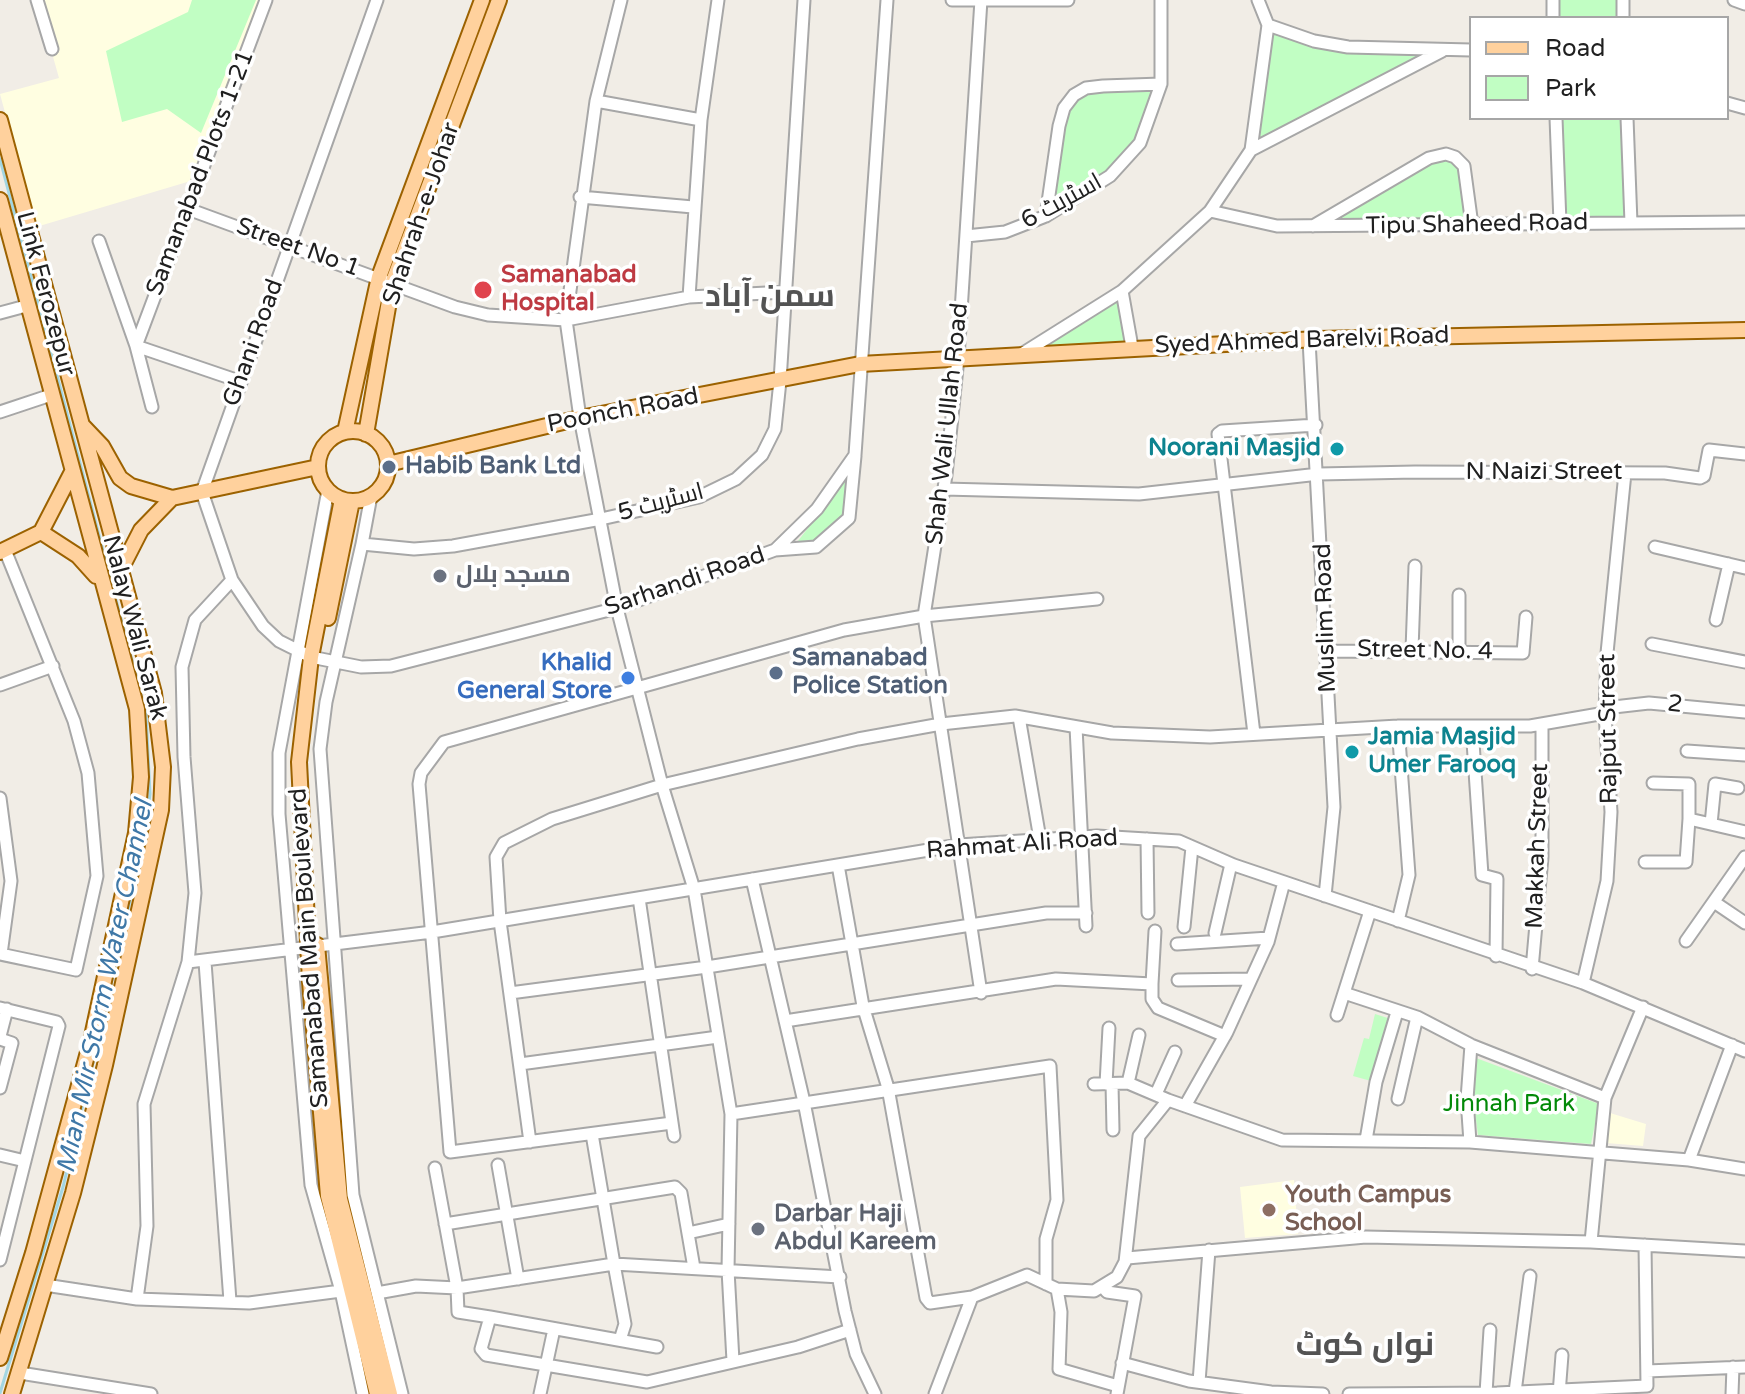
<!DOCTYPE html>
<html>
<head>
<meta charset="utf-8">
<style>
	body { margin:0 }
	#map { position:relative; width:1745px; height:1394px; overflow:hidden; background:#f1ede6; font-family:"Varela Round",sans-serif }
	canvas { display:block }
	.legend { position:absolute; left:1469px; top:16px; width:260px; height:104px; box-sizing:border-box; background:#fff; border:2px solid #a6a6a6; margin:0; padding:10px 14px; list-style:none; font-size:24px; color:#202020 }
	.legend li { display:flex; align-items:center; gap:16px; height:40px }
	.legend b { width:40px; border:2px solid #a6a6a6 }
</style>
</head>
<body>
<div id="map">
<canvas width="1745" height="1394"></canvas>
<ul class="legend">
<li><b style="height:10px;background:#ffd19d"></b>Road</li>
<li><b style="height:22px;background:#c1fec3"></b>Park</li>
</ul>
</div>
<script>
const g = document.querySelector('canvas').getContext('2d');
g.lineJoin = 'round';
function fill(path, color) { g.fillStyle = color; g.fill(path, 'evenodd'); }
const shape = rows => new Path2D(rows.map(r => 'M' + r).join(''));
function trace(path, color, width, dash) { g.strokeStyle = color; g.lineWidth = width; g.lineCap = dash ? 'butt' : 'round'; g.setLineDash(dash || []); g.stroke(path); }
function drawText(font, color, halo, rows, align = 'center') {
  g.font = font + ' "Varela Round",Cairo,sans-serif'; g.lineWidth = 7; g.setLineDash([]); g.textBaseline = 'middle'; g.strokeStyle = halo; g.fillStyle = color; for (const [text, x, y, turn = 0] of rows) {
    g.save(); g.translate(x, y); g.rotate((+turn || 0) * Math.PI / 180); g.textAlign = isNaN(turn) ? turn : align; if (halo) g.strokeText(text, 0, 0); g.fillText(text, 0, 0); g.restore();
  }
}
const education = shape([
	[37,0,265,0,194,180,36,227,0,94,59,78],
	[1610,1113,1646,1124,1643,1146,1606,1143],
	[1294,1180,1298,1234,1245,1238,1240,1187]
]);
const park = shape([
	[192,0,256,0,201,133,167,109,122,122,106,51,188,12],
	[1553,0,1625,0,1626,18,1553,18],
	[1267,22,1314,41,1446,49,1251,150],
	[1161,84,1140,143,1110,176,1046,216,1064,108,1086,88],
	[1556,118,1628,118,1631,223,1560,223],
	[1446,154,1464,166,1472,225,1313,226],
	[1122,291,1132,347,1019,355],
	[848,476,844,515,816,541,798,541],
	[1375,1014,1391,1019,1371,1081,1353,1076,1364,1038,1369,1039],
	[1476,1058,1599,1104,1591,1144,1478,1135,1473,1097]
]);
const stream = shape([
	[0,159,146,714,150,794,144,839,105,1011],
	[0,1393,63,1187,97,1046]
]);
const minor = shape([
	[37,0,52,49],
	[377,0,202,492,232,580,263,626,279,641,311,657,361,667,391,666,617,608,775,550,817,509,855,455,887,0],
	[621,0,596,101,566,320,580,418,617,608,662,785,694,889,731,1114,728,1270,733,1361],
	[952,0,1068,0],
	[1258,0,1268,25,1314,41,1348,47,1471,50],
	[1623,0,1623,18],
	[1734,0,1745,4],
	[1553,18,1553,0],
	[596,101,701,120],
	[1727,103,1745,108],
	[1556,118,1560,223],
	[1627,118,1631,223],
	[1251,150,1442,51],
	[580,197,693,207],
	[188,209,455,307,488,315,566,320,689,297,786,292],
	[1210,211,1277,226,1745,222],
	[1046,216,1059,126,1064,108,1074,95,1086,88,1103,86,1161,84],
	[1313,226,1429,158,1446,154,1455,157,1464,166,1472,225],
	[966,236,1005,232,1046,216,1110,176,1140,143,1161,84,1161,0],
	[99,241,136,346,152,407],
	[1122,291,1132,347],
	[689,297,701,120,718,0],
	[0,313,26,306],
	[1309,340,1334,807,1325,896],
	[1020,355,1122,291,1210,211,1251,150,1268,25],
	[239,381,136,346,266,0],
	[0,412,51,395],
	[944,489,1139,494,1319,474,1415,472,1665,473,1700,478,1704,476,1709,450,1745,454],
	[328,490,279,753,279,814,311,1185,341,1291,363,1394],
	[362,544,371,496],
	[1655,547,1745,568],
	[775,550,816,547,849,518,855,456],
	[232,580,195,620,182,667,184,757,195,893,188,962,432,932,959,845,1097,836,1179,841,1234,865,1583,983,1745,1051],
	[1459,595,1459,651],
	[1716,620,1729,564],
	[1652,644,1745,662],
	[1412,650,1415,566],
	[1327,651,1523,653,1526,617],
	[0,685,53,666],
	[1605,708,1649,703,1745,712],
	[1019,717,1040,839],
	[1076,727,1086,926],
	[1472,727,1482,875,1497,879,1496,956],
	[1254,734,1218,434,1222,431,1316,425],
	[1687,751,1745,755],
	[1653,783,1689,784,1689,819,1745,832],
	[0,798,11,881,1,954],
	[1711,824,1715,784,1738,788],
	[1147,839,1148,913],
	[1645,862,1686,862,1689,819],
	[838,865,863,1006,888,1088,926,1298,930,1303,972,1297,1027,1275,1057,1289,1094,1291,1117,1277,1127,1258,1366,1237,1591,1242,1745,1251],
	[752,879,804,1102,845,1311,856,1354,875,1394],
	[639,898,674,1136],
	[1714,902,1745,923],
	[1398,921,1409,875,1398,726],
	[1184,927,1192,847],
	[1215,933,1231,864],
	[1686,941,1745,857],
	[1177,944,1269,938],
	[0,954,76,970,97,876,88,773,74,721,5,550],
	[205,962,230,1301],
	[1532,969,1542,857,1542,724],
	[1178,980,1251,979],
	[1583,983,1607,881,1611,812,1605,713,1607,653,1625,473],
	[1152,984,1155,931],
	[510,993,707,967,1046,913,1086,913],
	[981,993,924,616,946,475,958,358,981,0],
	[1344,993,1417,1017,1471,1045,1605,1098],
	[0,1008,57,1022,59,1026,0,1260],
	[1337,1015,1370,911],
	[785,1021,1056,979,1152,984,1152,999,1158,1008,1225,1036],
	[0,1036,7,1009],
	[0,1039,12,1043,0,1088],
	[1471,1045,1467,1099,1470,1142,1689,1160,1745,1169],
	[520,1064,718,1037],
	[1128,1083,1139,1035],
	[1094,1084,1128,1083,1168,1100],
	[1106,1084,1109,1028],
	[1112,1084,1113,1130],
	[1156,1094,1175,1052],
	[1398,1099,1417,1017],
	[1185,1106,1227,1032,1268,942,1284,882],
	[731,1114,1050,1066,1057,1200,1046,1239,1046,1284],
	[672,1123,450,1152,419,784,421,773,444,742,844,630,924,616,1097,599],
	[1366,1140,1376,1082,1397,1012],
	[530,1142,500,921,496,857,504,843,552,819,662,785,858,739,941,724,1015,716,1112,733,1210,737,1398,726,1530,726,1605,713],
	[0,1155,25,1161],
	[1689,1160,1732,1045],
	[498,1165,518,1279],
	[435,1168,457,1288,614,1264,592,1134],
	[445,1224,675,1187,681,1193,694,1268],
	[688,1233,729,1224],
	[1591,1242,1605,1098,1643,1007],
	[1125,1262,1139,1136,1168,1100,1282,1140,1470,1142],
	[45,1285,137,1299,249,1303,341,1291],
	[1102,1286,1107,1292,1135,1296,1117,1394],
	[1057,1289,1061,1312,1059,1369,1118,1386],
	[377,1293,416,1286,457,1288,458,1312,490,1317],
	[137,1299,147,1226,144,1104,188,962],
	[620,1340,625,1324,614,1264,840,1277],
	[657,1347,490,1317,481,1349,486,1355,647,1382,798,1347,850,1330],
	[1122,1363,1189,1381,1271,1392,1323,1394],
	[1647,1371,1745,1367],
	[20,1373,151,1394],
	[1199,1382,1209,1250],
	[1515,1392,1530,1276],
	[1486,1393,1490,1330],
	[402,1394,353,1195,320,749,326,702,362,544,414,549,453,546,601,519,699,497,736,479,762,455,775,429,780,381,804,0],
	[540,1394,554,1329],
	[935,1394,972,1297],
	[1349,1394,1497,1393,1647,1386,1645,1245],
	[1559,1394,1562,1355],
	[1732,1394,1733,1367]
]);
const major = shape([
	[0,120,154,693,163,767,161,810,105,1065,73,1193,12,1394],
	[0,200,137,709,141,777,136,833,91,1041,33,1253,0,1358],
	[82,425,102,446,120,478,131,486,172,498,318,467],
	'318 466a35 35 0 1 1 70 0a35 35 0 1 1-70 0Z',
	[345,432,379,277,482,0],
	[366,434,392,284,499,0],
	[388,464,580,418,860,364,1317,339,1745,330],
	[342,499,311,657,299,762,310,982,328,1196,377,1394],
	[41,532,78,556,96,576],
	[0,552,41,532,72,472],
	[120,571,141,530,172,498],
	[328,618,352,501],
	[317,945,340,1199,390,1394]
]);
const markers = [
	[483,290,10,"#e0444e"],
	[1337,449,8,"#0f9aa8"],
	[389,467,8,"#5c6f8a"],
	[440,576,8,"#6b7280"],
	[776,673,8,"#5c6f8a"],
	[628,678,8,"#3f7fe0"],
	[1352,752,8,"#0f9aa8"],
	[1269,1210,8,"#8d6e63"],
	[758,1229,8,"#6b7280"]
];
const streetNames = [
	["Samanabad Plots 1-21",201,173,-69],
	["اسٹریٹ 6",1062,202,-29],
	["Shahrah-e-Johar",422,214,-71],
	["Tipu Shaheed Road",1477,225,-1],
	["Street No 1",298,248,20],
	["Link Ferozepur",45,294,75],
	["Syed Ahmed Barelvi Road",1302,341,-2],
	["Ghani Road",254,343,-70],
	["Poonch Road",623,411,-11],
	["Shah Wali Ullah Road",948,424,-84],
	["N Naizi Street",1544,473],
	["اسٹریٹ 5",661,503,-15],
	["Sarhandi Road",685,582,-19],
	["Muslim Road",1326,618,-92],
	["Nalay Wali Sarak",134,628,75],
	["Street No. 4",1425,651,1],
	["2",1675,705,6],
	["Rajput Street",1609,729,-91],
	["Rahmat Ali Road",1022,845,-4],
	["Makkah Street",1538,846,-88],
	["Samanabad Main Boulevard",310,948,-94]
];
const healthNames = [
	["Samanabad",501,276],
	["Hospital",501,304]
];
const cultureNames = [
	["Noorani Masjid",1321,449],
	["Jamia Masjid",1368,738,"left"],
	["Umer Farooq",1368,766,"left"]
];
const serviceNames = [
	["Habib Bank Ltd",405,467],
	["Samanabad",792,659],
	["Police Station",792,687]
];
const worshipNames = [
	["مسجد بلال",456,576],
	["Darbar Haji",774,1215],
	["Abdul Kareem",774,1243]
];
const shopNames = [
	["Khalid",612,664],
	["General Store",612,692]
];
const parkNames = [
	["Jinnah Park",1509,1105]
];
const educationNames = [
	["Youth Campus",1285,1196],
	["School",1285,1224]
];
const waterNames = [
	["Mian Mir Storm Water Channel",106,987,-78]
];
const districtNames = [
	["سمن آباد",770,298],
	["نواں کوٹ",1365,1347]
];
fill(education, '#fffee1');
fill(park, '#c1fec3');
trace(stream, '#a3d6e2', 3);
trace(minor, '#a7a7a7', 15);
trace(major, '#9c6200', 18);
trace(minor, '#fff', 11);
trace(major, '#ffd19d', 14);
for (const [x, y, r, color] of markers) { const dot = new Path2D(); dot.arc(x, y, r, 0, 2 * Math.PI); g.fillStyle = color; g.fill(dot); trace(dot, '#fff', 3); }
drawText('24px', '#202020', '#fff', streetNames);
drawText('bold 24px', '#be3a42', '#fff', healthNames, 'left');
drawText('bold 24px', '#0d838f', '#fff', cultureNames, 'right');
drawText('bold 24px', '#4e5e75', '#fff', serviceNames, 'left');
drawText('bold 24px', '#5b616d', '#fff', worshipNames, 'left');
drawText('bold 24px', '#366cbe', '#fff', shopNames, 'right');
drawText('24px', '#038908', '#fff', parkNames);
drawText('bold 24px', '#785e54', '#fff', educationNames, 'left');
drawText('italic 26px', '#3f78a7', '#fff', waterNames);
drawText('bold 32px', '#535353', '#fff', districtNames);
</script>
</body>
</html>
